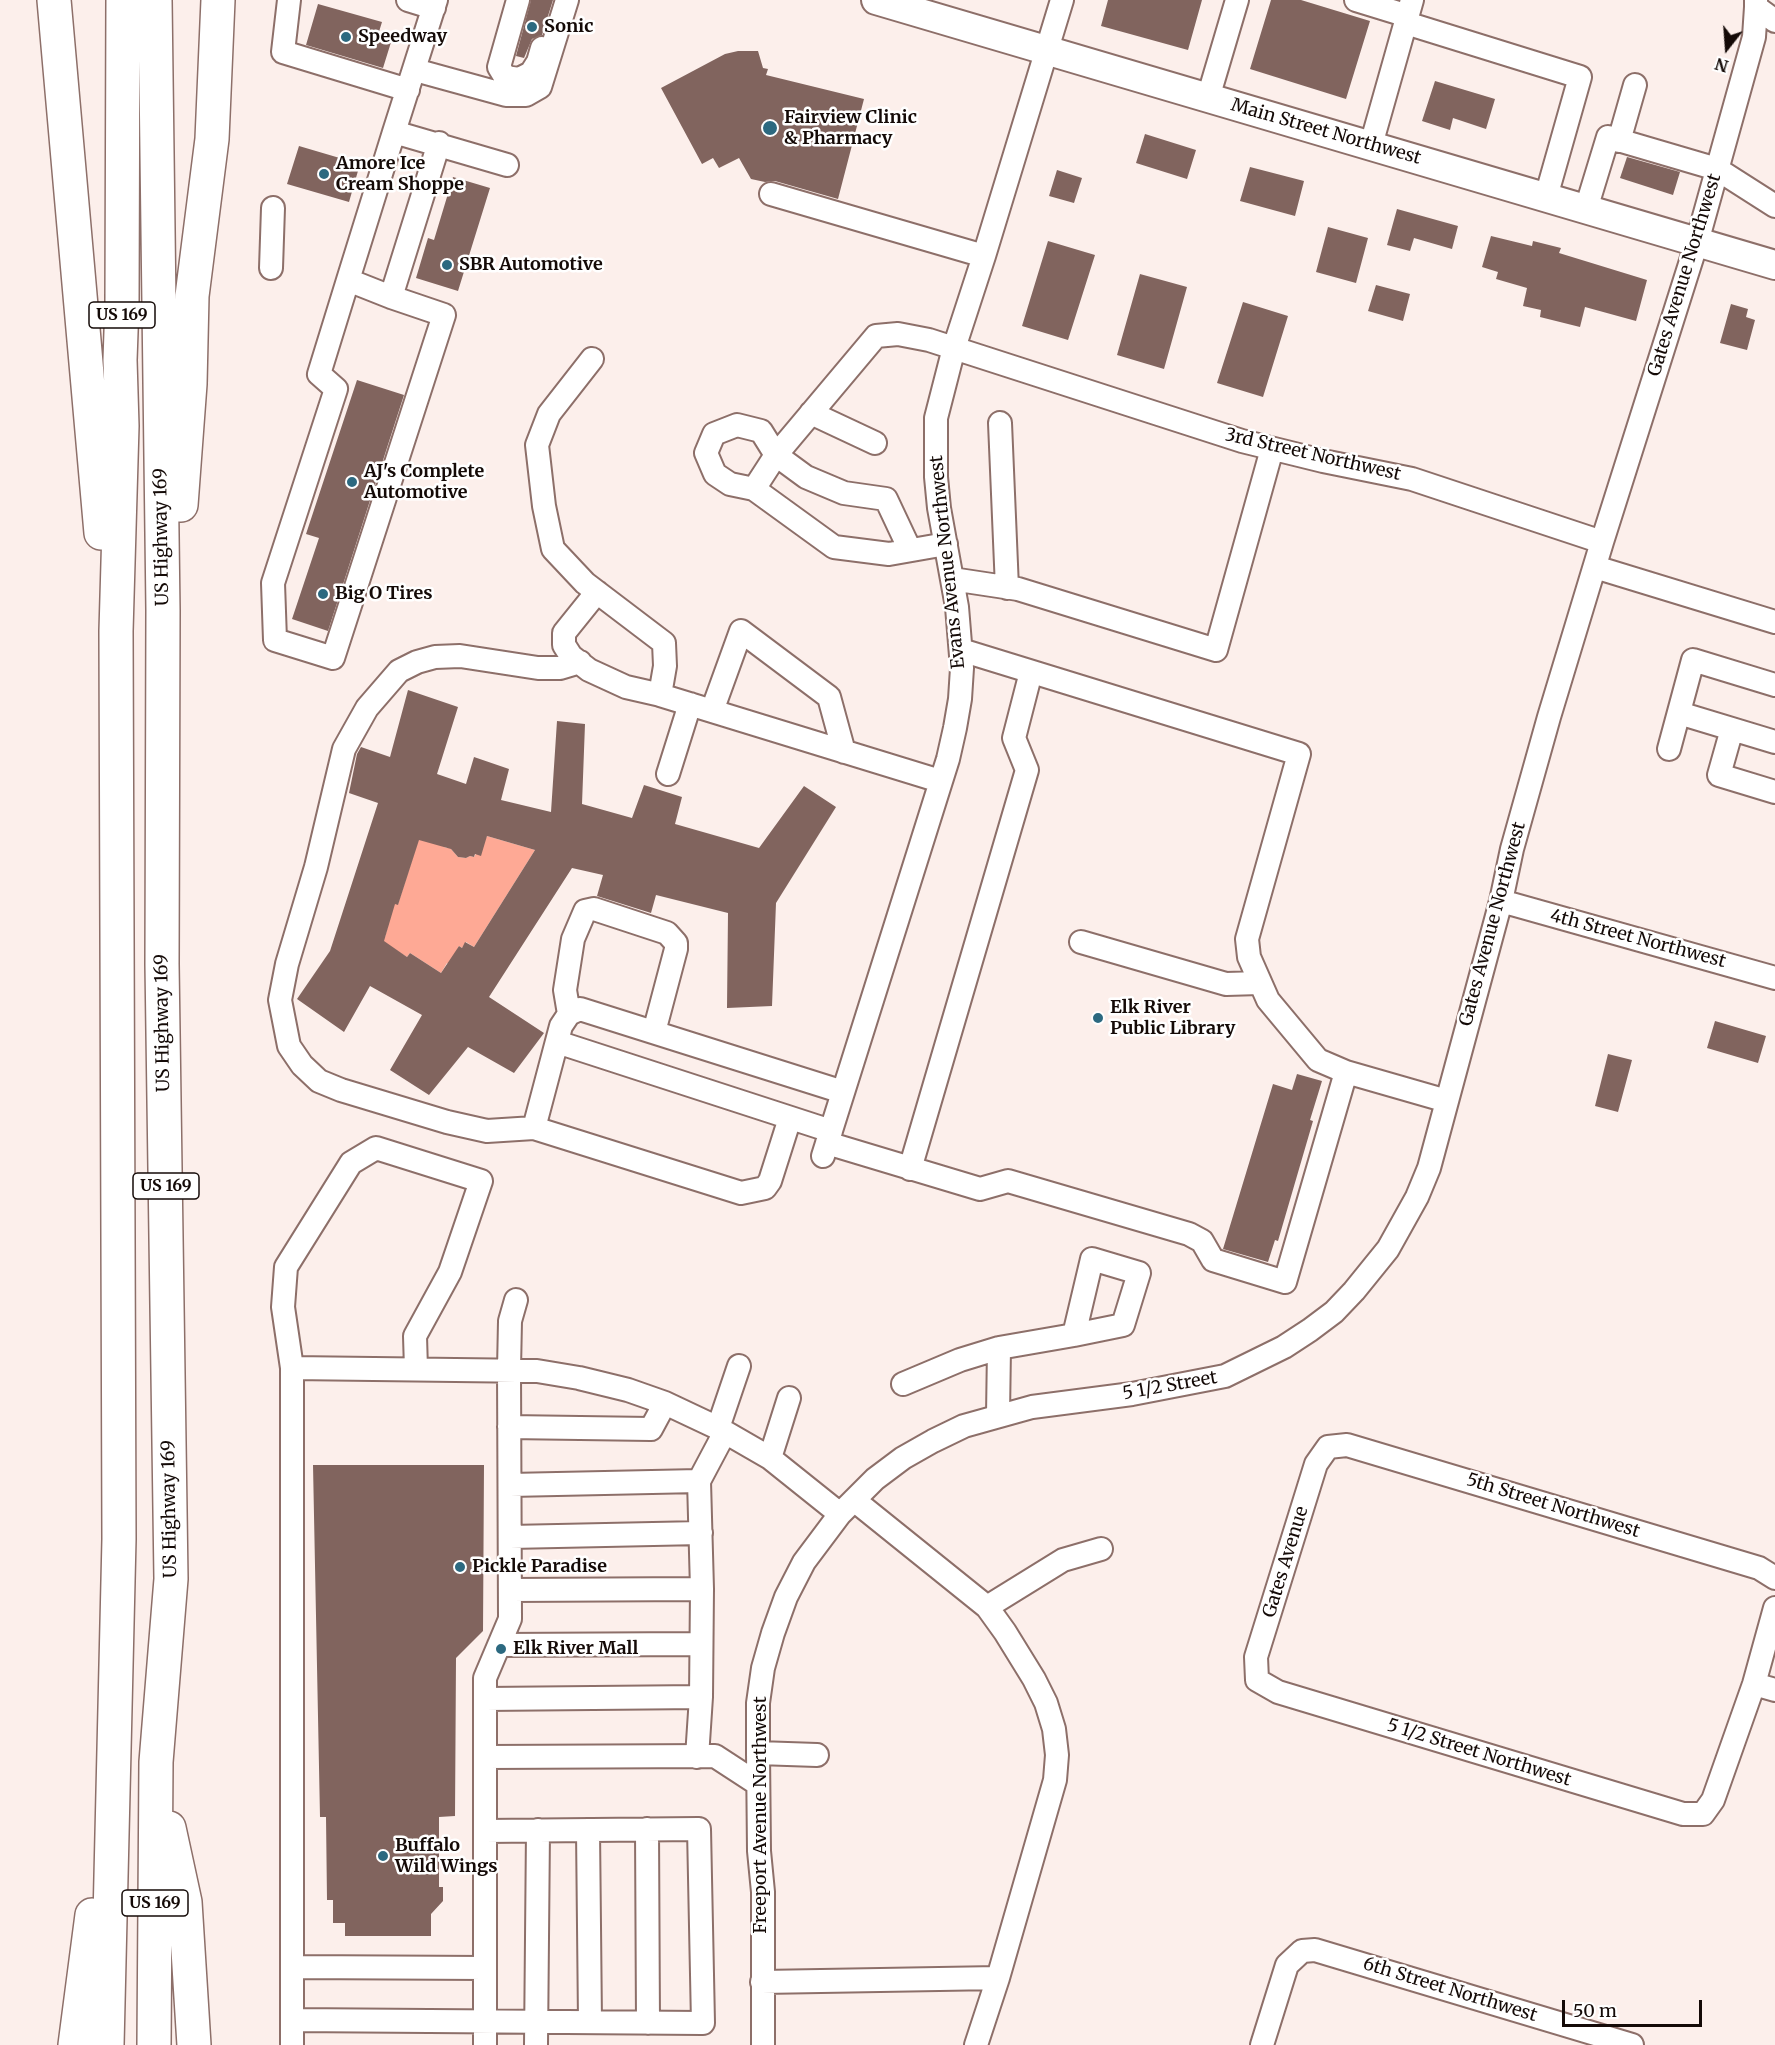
<!DOCTYPE html>
<html>
<head>
<meta charset="utf-8">
<style>
	body { margin:0 }
	#map { position:relative; width:1775px; height:2045px; overflow:hidden; background:#fcefeb; font-family:Merriweather,serif }
	canvas { display:block }
	.north { position:absolute; left:1697px; top:18px; width:60px; height:60px; -webkit-text-stroke:4px #fff; paint-order:stroke; rotate:197deg; font-size:16px; font-weight:700; line-height:24px; text-align:center; color:#140a07 }
	.north::after { content:''; display:block; margin:auto; width:21px; height:27px; background:#140a07; clip-path:polygon(50% 0,100% 100%,50% 72%,0 100%) }
	.scale { position:absolute; left:1562px; top:2000px; width:140px; height:27px; box-sizing:border-box; border:3px solid #140a07; border-top:0; padding-left:8px; font-size:18px; line-height:21px; white-space:nowrap; color:#140a07; -webkit-text-stroke:4px #fff; paint-order:stroke }
</style>
</head>
<body>
<div id="map">
<canvas width="1775" height="2045"></canvas>
<div class="north">N</div>
<div class="scale">50 m</div>
</div>
<script>
const g = document.querySelector('canvas').getContext('2d');
g.lineJoin = 'round';
function fill(path, color) { g.fillStyle = color; g.fill(path, 'evenodd'); }
const shape = rows => new Path2D(rows.map(r => 'M' + r).join(''));
function trace(path, color, width, dash) { g.strokeStyle = color; g.lineWidth = width; g.lineCap = dash ? 'butt' : 'round'; g.setLineDash(dash || []); g.stroke(path); }
function drawText(font, color, halo, rows, align = 'center') {
  g.font = font + ' Merriweather,serif'; g.lineWidth = 5; g.setLineDash([]); g.textBaseline = 'middle'; g.strokeStyle = halo; g.fillStyle = color; for (const [text, x, y, turn = 0] of rows) {
    g.save(); g.translate(x, y); g.rotate((+turn || 0) * Math.PI / 180); g.textAlign = isNaN(turn) ? turn : align; if (halo) g.strokeText(text, 0, 0); g.fillText(text, 0, 0); g.restore();
  }
}
const green = shape([
	[423,825,450,826,444,847,447,848,448,845,450,846,451,849,458,857,466,858,470,856,474,857,487,836,535,850,474,947,466,942,462,948,459,946,450,965,447,963,441,973,410,953,407,957,381,941,385,937,388,926,385,925,391,903,398,904]
]);
const building = shape([
	[531,0,553,0,542,35,532,39,524,58,516,56],
	[1108,0,1202,0,1188,50,1101,26],
	[1271,0,1301,0,1370,21,1346,99,1250,69],
	[318,4,382,22,378,35,392,39,383,68,306,45],
	[738,51,758,51,763,68,768,69,766,75,864,99,838,199,775,181,765,182,751,179,739,158,719,168,713,158,702,164,661,88,725,54],
	[1435,81,1495,99,1486,129,1453,118,1450,130,1422,121],
	[1145,134,1196,150,1187,179,1136,163],
	[299,146,360,164,349,202,287,184],
	[1627,157,1680,172,1673,195,1620,178],
	[1250,167,1304,181,1295,216,1240,201],
	[1057,170,1082,178,1074,203,1049,196],
	[453,177,490,188,458,291,416,278,428,238,434,240],
	[1397,209,1458,226,1452,249,1414,238,1410,251,1387,245],
	[1328,227,1368,238,1356,283,1316,272],
	[1491,236,1532,246,1533,241,1561,248,1559,253,1647,280,1636,321,1585,307,1580,327,1540,317,1541,310,1523,306,1527,288,1496,279,1498,272,1482,267],
	[1048,241,1095,255,1068,340,1022,326],
	[1140,274,1187,287,1164,369,1117,355],
	[1376,285,1410,294,1403,321,1368,311],
	[1243,302,1288,316,1263,397,1217,383],
	[1731,304,1748,309,1746,317,1755,320,1747,350,1720,343],
	[357,380,404,395,328,631,292,619,319,538,306,534],
	[408,690,458,707,437,774,466,784,474,757,509,769,501,800,551,812,557,721,585,724,582,804,632,818,644,785,682,797,675,824,759,848,804,786,836,807,776,903,772,1006,727,1008,728,913,656,895,651,913,597,896,603,875,572,868,489,997,544,1033,514,1073,468,1047,429,1095,390,1070,422,1015,370,986,344,1032,297,999,330,951,378,803,349,793,357,754,361,747,390,757],
	[487,836,535,850,474,947,465,942,462,948,459,946,441,973,410,953,407,957,384,941,395,904,398,905,419,840,451,849,458,857,466,858,470,856,474,857,475,854,481,856],
	[1715,1021,1766,1036,1758,1063,1707,1048],
	[1608,1054,1632,1060,1618,1112,1595,1106],
	[1297,1074,1322,1081,1310,1120,1313,1121,1278,1241,1275,1240,1268,1262,1223,1249,1273,1084,1292,1090],
	[313,1465,484,1465,483,1631,456,1658,455,1816,439,1817,439,1887,443,1887,443,1901,431,1914,431,1936,345,1936,345,1923,333,1923,333,1900,327,1900,326,1817,320,1817]
]);
const minor = shape([
	[289,0,283,52,408,90],
	[408,0,434,8],
	[518,0,499,67,505,77,519,79,531,73,538,62,542,48],
	[1356,0,1408,16],
	[1756,0,1756,7,1775,21],
	[1406,23,1580,77,1546,197],
	[415,70,506,95,526,95,540,87,567,0],
	[1208,98,1237,0],
	[394,132,507,165],
	[1619,141,1635,85],
	[1371,145,1412,0],
	[771,194,984,256],
	[1586,209,1608,137,1717,169,1775,206],
	[271,268,273,208],
	[348,280,391,297,444,315,333,658,275,640,273,583,336,389,319,374,348,280,394,132,436,0],
	[391,297,439,143],
	[592,359,549,414,537,445,544,506,553,549,585,583,664,643,665,666,660,695,940,781],
	[811,413,875,443],
	[1000,423,1007,588],
	[754,489,776,455,876,336,898,334,929,340,1242,441,1323,461,1412,479,1602,542],
	[910,550,886,499,844,493,806,477,776,455,761,431,737,425,714,434,706,453,715,474,730,484,754,489,834,547,889,554,946,544],
	[1595,567,1775,622],
	[952,579,1018,589,1216,650,1272,449],
	[597,592,564,633,564,645,571,656,589,670,626,687,661,695],
	[580,662,560,668,538,668,460,656,435,657,417,662,399,671,367,708,344,749,316,867,287,964,280,1000,289,1046,302,1065,319,1081,341,1090,447,1122,487,1131,534,1128,741,1193,765,1188,770,1181,790,1118],
	[712,711,741,631,829,697,844,752],
	[1679,713,1775,742],
	[1732,729,1719,775,1775,792],
	[1669,749,1693,660,1775,685],
	[668,774,690,704],
	[1501,901,1775,978],
	[1081,942,1226,984,1260,983],
	[569,1014,565,990,573,939,585,911,594,909,667,933,676,943,676,949,654,1032],
	[557,1042,831,1131],
	[1346,1072,1447,1101],
	[534,1128,561,1026,569,1014,580,1009,843,1092],
	[827,1143,980,1189,1008,1181,1189,1234,1202,1241,1213,1260,1285,1282,1346,1072,1318,1060,1268,1000,1249,957,1247,939,1299,754,961,650],
	[823,1156,948,759,955,728,960,699,962,668,957,607,939,508,936,477,936,418,954,348,984,256,1062,0],
	[910,1169,1027,770,1014,738,1031,672],
	[516,1300,510,1321,509,1369,510,1619,485,1678,485,1757,715,1756,758,1784],
	[292,1368,537,1371,579,1378,628,1390,665,1403,718,1428,770,1458,840,1514],
	[903,1384,960,1360,999,1348],
	[998,1415,999,1348,1074,1335,1123,1325,1139,1273,1092,1259,1074,1335],
	[509,1427,651,1429,665,1403],
	[718,1428,739,1366],
	[770,1458,789,1398],
	[510,1485,699,1481,725,1432],
	[854,1500,987,1607,1005,1632,1034,1679,1046,1703,1054,1729,1057,1755,1055,1780,998,1978,976,2045],
	[510,1537,701,1533],
	[1775,1578,1759,1568,1347,1445,1328,1447,1316,1464,1256,1657,1257,1680,1278,1692,1683,1814,1703,1814,1713,1800,1754,1684,1775,1608],
	[510,1590,702,1589],
	[987,1607,1063,1560,1101,1549],
	[499,1645,701,1644],
	[1754,1684,1775,1690],
	[485,1699,701,1697],
	[758,1753,817,1755],
	[697,1757,701,1697,702,1589,699,1481],
	[647,1829,648,2023],
	[588,1830,590,2022],
	[293,1967,485,1968],
	[762,1982,998,1978],
	[292,2020,703,2023,699,1829,485,1831],
	[292,2045,292,1368,283,1307,286,1267,351,1163,376,1148,481,1181,450,1272,415,1336,416,1369],
	[485,2045,485,1757],
	[536,2045,538,1830],
	[763,2045,763,1892,759,1851,758,1753,758,1703,763,1668,773,1633,786,1597,804,1562,840,1514,875,1479,903,1458,933,1441,964,1426,1032,1407,1132,1394,1225,1376,1284,1347,1310,1330,1334,1312,1354,1291,1388,1249,1417,1197,1429,1168,1501,901,1512,849,1549,717,1602,542,1697,242,1754,37,1756,7],
	[1262,2045,1287,1965,1302,1951,1315,1950,1632,2045]
]);
const major = shape([
	[876,0,1775,265]
]);
const highway = shape([
	[54,0,101,533],
	[181,505,190,384,192,296,212,139,218,0],
	[169,1828,185,1902,194,2045],
	[75,2045,92,1915],
	[107,2045,119,1539,116,631,122,426,120,360,122,304,123,0],
	[154,2045,156,1762,171,1579,162,964,163,610,155,0]
]);
const markers = [
	[532,27,6,"#2c6980"],
	[346,37,6,"#2c6980"],
	[770,128,8,"#2c6980"],
	[324,174,6,"#2c6980"],
	[447,265,6,"#2c6980"],
	[352,482,6,"#2c6980"],
	[323,594,6,"#2c6980"],
	[1098,1018,6,"#2c6980"],
	[460,1567,6,"#2c6980"],
	[501,1649,6,"#2c6980"],
	[383,1856,6,"#2c6980"]
];
const shields = [
	[122,315,66],
	[166,1186,66],
	[155,1903,66]
];
const shieldNames = [
	["US 169",122,315],
	["US 169",166,1186],
	["US 169",155,1903]
];
const poiNames = [
	["Sonic",544,27],
	["Speedway",358,37],
	["Fairview Clinic",784,118],
	["& Pharmacy",784,139],
	["Amore Ice",336,164],
	["Cream Shoppe",336,185],
	["SBR Automotive",459,265],
	["AJ's Complete",364,472],
	["Automotive",364,493],
	["Big O Tires",335,594],
	["Elk River",1110,1008],
	["Public Library",1110,1029],
	["Pickle Paradise",472,1567],
	["Elk River Mall",513,1649],
	["Buffalo",395,1846],
	["Wild Wings",395,1867]
];
const streetNames = [
	["Main Street Northwest",1326,132,16],
	["Gates Avenue Northwest",1685,275,-73],
	["3rd Street Northwest",1313,455,13],
	["US Highway 169",162,537,-91],
	["Evans Avenue Northwest",948,562,-96],
	["Gates Avenue Northwest",1493,924,-75],
	["4th Street Northwest",1638,939,15],
	["US Highway 169",163,1023,-91],
	["5 1/2 Street",1170,1386,-10],
	["5th Street Northwest",1553,1506,17],
	["US Highway 169",170,1509,-91],
	["Gates Avenue",1286,1562,-73],
	["5 1/2 Street Northwest",1479,1753,17],
	["Freeport Avenue Northwest",761,1815,-90],
	["6th Street Northwest",1450,1990,17]
];
fill(green, '#fea995');
fill(building, '#81645e');
trace(minor, '#8d6f69', 26);
trace(major, '#8d6f69', 32);
trace(highway, '#8d6f69', 36);
trace(minor, '#fff', 22);
trace(major, '#fff', 28);
trace(highway, '#fff', 33);
for (const [x, y, r, color] of markers) { const dot = new Path2D(); dot.arc(x, y, r, 0, 2 * Math.PI); g.fillStyle = color; g.fill(dot); trace(dot, '#fff', 2); }
for (const [x, y, w] of shields) { const box = new Path2D(); box.roundRect(x - w / 2, y - 13, w, 26, 4.5); g.fillStyle = '#fff'; g.fill(box); trace(box, '#140a07', 1.5); }
drawText('bold 16px', '#140a07', null, shieldNames);
drawText('bold 18px', '#140a07', '#fff', poiNames, 'left');
drawText('18px', '#140a07', '#fff', streetNames);
</script>
</body>
</html>
